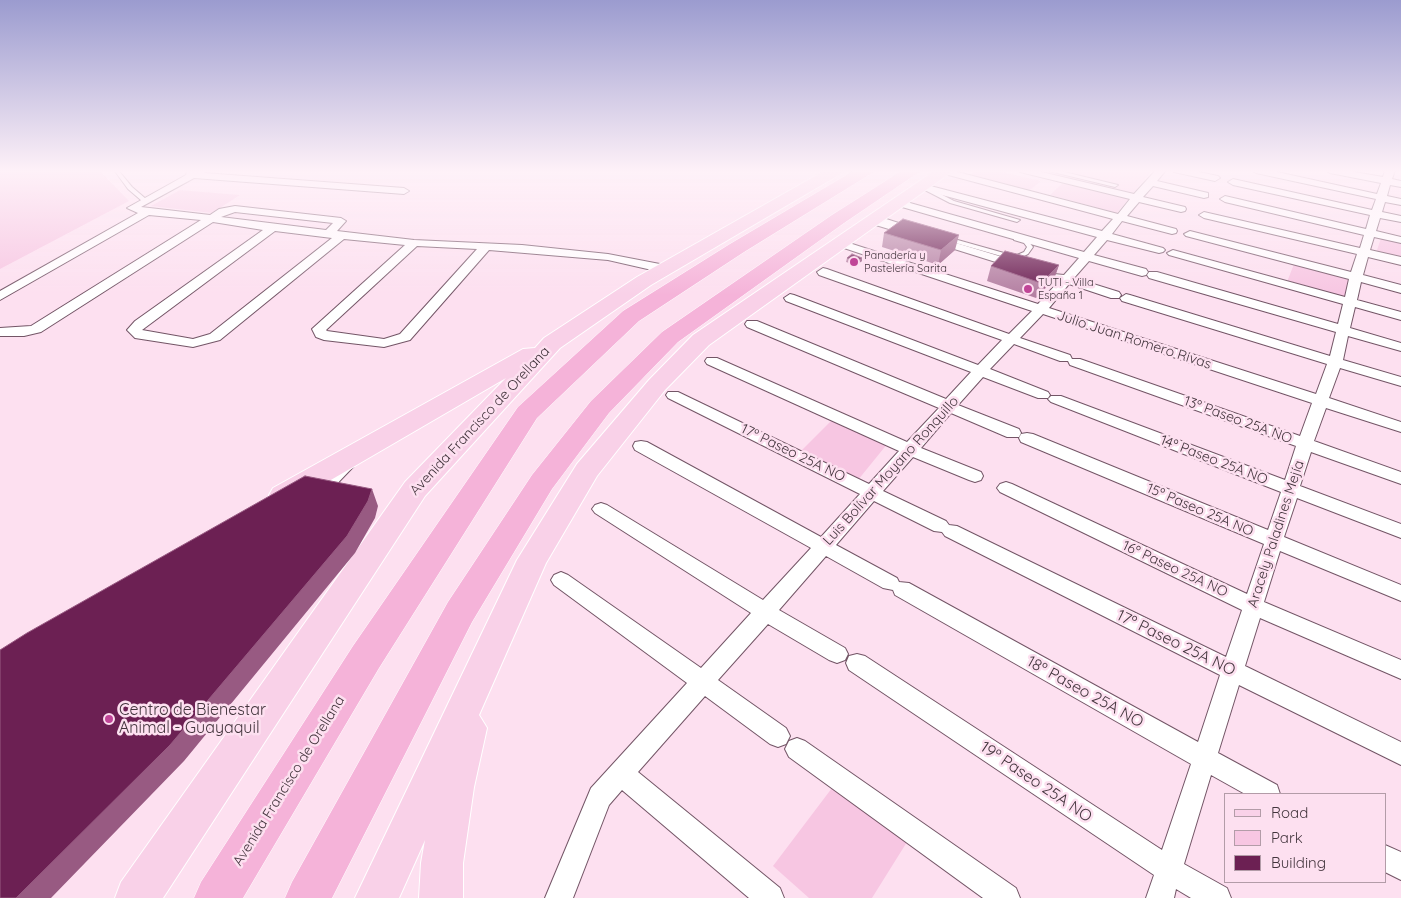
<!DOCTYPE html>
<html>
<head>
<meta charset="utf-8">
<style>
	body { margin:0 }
	#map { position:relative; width:1401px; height:898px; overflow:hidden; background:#fde0f0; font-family:Quicksand,sans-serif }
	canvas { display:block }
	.legend { position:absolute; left:1224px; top:793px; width:162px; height:90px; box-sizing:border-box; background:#fde0f0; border:1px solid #b39ca8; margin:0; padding:6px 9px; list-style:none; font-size:15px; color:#43353d }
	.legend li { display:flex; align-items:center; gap:10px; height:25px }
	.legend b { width:25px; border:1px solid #b39ca8 }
</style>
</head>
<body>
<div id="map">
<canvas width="1401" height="898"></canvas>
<ul class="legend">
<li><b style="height:6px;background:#f9d1e8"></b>Road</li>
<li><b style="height:14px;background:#f7c6e2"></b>Park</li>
<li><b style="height:14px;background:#6c2053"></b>Building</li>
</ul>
</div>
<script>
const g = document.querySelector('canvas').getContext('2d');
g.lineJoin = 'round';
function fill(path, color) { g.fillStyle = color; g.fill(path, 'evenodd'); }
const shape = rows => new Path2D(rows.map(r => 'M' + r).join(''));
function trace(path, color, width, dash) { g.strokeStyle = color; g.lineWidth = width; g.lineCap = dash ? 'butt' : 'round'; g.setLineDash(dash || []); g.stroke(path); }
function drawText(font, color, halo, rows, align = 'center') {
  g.font = font + ' Quicksand,sans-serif'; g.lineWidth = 5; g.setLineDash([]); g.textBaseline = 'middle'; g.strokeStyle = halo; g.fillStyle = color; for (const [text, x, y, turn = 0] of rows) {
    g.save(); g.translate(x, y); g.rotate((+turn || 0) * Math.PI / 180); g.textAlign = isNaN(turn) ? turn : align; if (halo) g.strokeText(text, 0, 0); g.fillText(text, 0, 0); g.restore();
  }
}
const built = shape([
	[1033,170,1153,170,1132,194]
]);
const green = shape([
	[0,170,99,170,129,201,0,269],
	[977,170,994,170,1041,181,1030,190,970,175],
	[1063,183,1129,199,1117,213,1050,195],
	[180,190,240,195,212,213,151,206],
	[1381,238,1401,243,1401,259,1376,253],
	[1294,264,1352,279,1346,298,1287,282],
	[833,419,888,443,858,480,800,452],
	[835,784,907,842,872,898,809,898,773,866]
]);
const lane = shape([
	[114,170,118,170,132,187,146,199,146,201,142,201,128,189,114,170],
	[1049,170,1056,170,1118,185,1115,187,1049,171,1049,170],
	[923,185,954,201,1020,220,1017,222,950,203,921,188,920,187,923,185],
	[877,216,908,226,909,227,906,229,875,219,875,217,877,216],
	[947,237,1004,253,1017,255,1024,252,1027,247,1024,243,1014,240,1014,238,1028,241,1033,247,1028,254,1018,259,1001,256,945,240,945,238,947,237],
	[351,461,355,464,354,466,330,491,324,491,322,489,324,487,348,462,351,461]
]);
const street = shape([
	[190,170,207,170,204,173,404,188,409,191,404,194,194,178,141,207,210,215,219,209,235,206,341,218,346,221,337,231,414,240,522,245,608,254,665,265,671,269,665,273,608,260,489,250,410,340,384,347,324,340,316,337,312,329,405,245,344,239,220,340,193,347,135,338,127,330,135,321,263,230,213,222,41,332,24,336,0,336,0,328,31,326,201,220,149,215,0,300,0,291,138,213,127,208,186,175,187,171,190,170],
	[235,212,333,223,326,230,221,217,235,212],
	[275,231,332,238,210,334,193,339,142,330,275,231],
	[417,246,477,249,400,334,384,339,327,331,326,330,417,246],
	[940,170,950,170,1118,214,1130,199,1020,172,1018,170,1033,170,1134,194,1156,170,1166,170,1157,181,1208,193,1208,197,1204,198,1153,186,1143,197,1185,207,1186,209,1185,211,1181,212,1139,202,1127,216,1176,229,1177,231,1176,233,1172,234,1122,221,1112,234,1163,248,1165,250,1163,252,1159,253,1107,240,1094,255,1146,269,1148,272,1146,275,1142,276,1089,261,1074,278,1119,292,1121,295,1119,298,1111,298,1069,284,1049,308,1316,394,1327,364,1122,301,1120,298,1126,294,1130,295,1330,356,1336,332,1149,278,1147,275,1149,272,1157,272,1338,324,1343,304,1169,255,1167,253,1173,250,1345,297,1349,279,1186,236,1184,234,1190,231,1351,272,1357,254,1204,218,1199,215,1204,212,1360,248,1364,235,1225,202,1220,199,1225,196,1366,229,1370,215,1233,185,1228,182,1233,179,1372,210,1376,199,1256,173,1251,170,1268,170,1377,194,1381,183,1330,173,1325,170,1343,170,1383,177,1385,170,1395,170,1392,179,1401,181,1401,187,1390,185,1387,196,1401,199,1401,205,1385,202,1382,212,1401,216,1401,222,1380,218,1376,231,1401,237,1401,243,1374,237,1370,250,1401,257,1401,265,1368,257,1363,275,1401,285,1401,293,1361,282,1357,300,1401,312,1401,320,1355,307,1350,328,1401,343,1401,351,1348,336,1343,360,1401,377,1401,386,1340,368,1329,398,1401,422,1401,432,1326,408,1314,441,1401,472,1401,484,1311,452,1300,486,1401,524,1401,538,1297,498,1284,537,1401,585,1401,601,1280,551,1264,602,1401,660,1401,679,1260,618,1245,666,1401,742,1401,765,1239,685,1218,753,1277,785,1280,794,1245,794,1211,775,1184,864,1227,888,1231,898,1191,898,1176,889,1174,898,1146,898,1154,875,849,670,846,663,849,656,857,654,865,656,1162,850,1191,764,895,595,893,590,883,588,826,556,779,610,845,648,848,654,845,660,837,663,829,660,768,624,718,680,786,728,790,736,786,744,778,747,770,744,705,696,638,772,780,888,784,898,749,898,622,790,609,805,573,898,545,898,591,788,687,683,554,585,551,580,554,575,561,572,568,575,701,668,751,613,595,513,592,509,595,505,601,503,607,505,763,600,811,548,635,450,633,446,635,442,641,441,647,442,821,537,860,494,668,398,666,395,668,392,678,392,869,484,899,451,707,364,705,361,707,358,717,358,907,442,939,408,747,327,745,324,747,321,757,321,946,399,971,372,786,301,784,298,790,294,794,295,978,365,1002,340,819,275,817,272,823,268,827,269,1009,334,1032,311,835,245,833,243,835,241,843,241,1038,304,1059,281,1054,280,1052,277,1054,274,1064,275,1079,258,895,205,894,203,895,201,903,201,1084,252,1097,237,920,189,918,187,923,184,1102,231,1113,219,941,173,940,170],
	[1043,314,1312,403,1300,436,1080,359,1072,359,1070,355,1020,338,1043,314],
	[1014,344,1060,361,1068,361,1070,365,1296,446,1285,480,1061,396,1051,396,1048,399,1051,402,1281,492,1268,530,1033,434,1027,433,1021,434,1019,438,1021,442,1264,544,1247,594,1012,484,1006,482,1000,484,997,488,1000,492,1242,610,1226,657,957,526,949,525,946,521,883,491,913,457,969,480,975,482,981,480,983,476,981,472,921,448,951,413,1007,437,1019,437,1021,433,1019,429,958,405,983,377,1038,398,1048,398,1050,395,1048,392,990,369,1014,344],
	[874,501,934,531,942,532,945,536,1220,675,1198,742,909,583,899,582,897,578,836,545,874,501],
	[1172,170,1189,170,1218,176,1220,178,1215,181,1174,172,1172,170],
	[873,218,916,231,917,233,912,236,869,223,868,221,873,218],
	[936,237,1022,263,1024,265,1018,269,932,242,930,240,932,238,936,237],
	[797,738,805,741,1016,888,1020,898,983,898,789,757,785,749,789,741,797,738],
	[1385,845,1401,852,1401,880,1385,872,1385,845]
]);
const primary = shape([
	[826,170,845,170,842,173,651,285,560,348,425,496,163,898,115,898,121,882,405,482,506,378,293,502,283,505,273,502,269,495,273,488,523,349,535,348,544,338,637,277,826,170],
	[936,170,954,170,709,345,665,390,597,476,546,563,479,715,487,728,474,787,463,863,463,898,419,898,421,863,425,840,399,898,355,898,517,560,577,464,649,380,693,335,936,170]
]);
const highway = shape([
	[855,170,874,170,872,173,744,252,639,321,537,418,379,668,243,898,194,898,201,882,353,646,518,407,623,311,730,244,855,170],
	[903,170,922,170,844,223,678,342,609,413,552,489,472,622,332,898,285,898,292,882,448,602,532,475,591,401,662,332,832,215,903,170]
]);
const wall = shape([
	[884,233,955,250,938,265,882,247],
	[847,258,862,258,862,261,856,265,846,262],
	[1059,265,1054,279,1036,298,987,281,991,266]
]);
const shadedWall = shape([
	[959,235,955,250,938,265,941,250],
	[862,258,862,261,856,265,857,262],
	[1059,265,1054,279,1036,298,1041,283],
	[372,489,378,506,375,518,355,553,184,761,51,898,16,898]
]);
const building = shape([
	[903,219,959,235,941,250,884,233,903,219],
	[1005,251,1059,265,1041,283,991,266,1005,251],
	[852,254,862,258,857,262,847,258,852,254],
	[305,476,372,489,368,501,347,536,170,745,16,898,0,898,0,650,27,633,305,476]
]);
const markers = [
	[854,262,5,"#c04597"],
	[1028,289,5,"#c04597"],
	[109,719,5,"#c04597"]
];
const farPoinames = [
	["Panadería y",864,256],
	["Pastelería Sarita",864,269],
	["TUTI - Villa",1038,283],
	["España 1",1038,296]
];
const streetNames = [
	["Julio Juan Romero Rivas",1134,340,18],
	["13º Paseo 25A NO",1238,420,20],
	["Avenida Francisco de Orellana",480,421,-47],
	["17º Paseo 25A NO",793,453,26],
	["14º Paseo 25A NO",1214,460,21],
	["Luis Bolívar Moyano Ronquillo",891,471,-48],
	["15º Paseo 25A NO",1200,510,23],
	["Aracely Paladines Mejía",1276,534,-72],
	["16º Paseo 25A NO",1175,569,25],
	["Avenida Francisco de Orellana",289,781,-58]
];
const nearStreetnames = [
	["17º Paseo 25A NO",1176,643,26],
	["18º Paseo 25A NO",1085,692,29],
	["19º Paseo 25A NO",1036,782,34]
];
const nearPoinames = [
	["Centro de Bienestar",119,710],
	["Animal - Guayaquil",119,728]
];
fill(built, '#fcd1e9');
fill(green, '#f7c6e2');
trace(lane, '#735566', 2);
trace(street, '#735566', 2);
trace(primary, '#fff', 2);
trace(highway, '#fff', 1);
fill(lane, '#fff');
fill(street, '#fff');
fill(primary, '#f9d1e8');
fill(highway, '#f5b3d9');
fill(wall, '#b480a2');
fill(shadedWall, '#985a82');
fill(building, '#6c2053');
trace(building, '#985a82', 1);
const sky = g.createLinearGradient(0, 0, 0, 295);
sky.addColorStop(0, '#9b9bcf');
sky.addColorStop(0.58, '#fef1f8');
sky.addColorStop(1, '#fef1f800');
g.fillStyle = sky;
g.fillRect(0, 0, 1401, 295);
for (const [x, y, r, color] of markers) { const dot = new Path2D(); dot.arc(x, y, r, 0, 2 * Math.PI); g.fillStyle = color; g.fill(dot); trace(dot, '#fde0f0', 2); }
drawText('11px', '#43353d', '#fde0f0', farPoinames, 'left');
drawText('14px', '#43353d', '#fde0f0', streetNames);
drawText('16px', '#43353d', '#fde0f0', nearStreetnames);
drawText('16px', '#43353d', '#fde0f0', nearPoinames, 'left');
</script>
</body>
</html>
